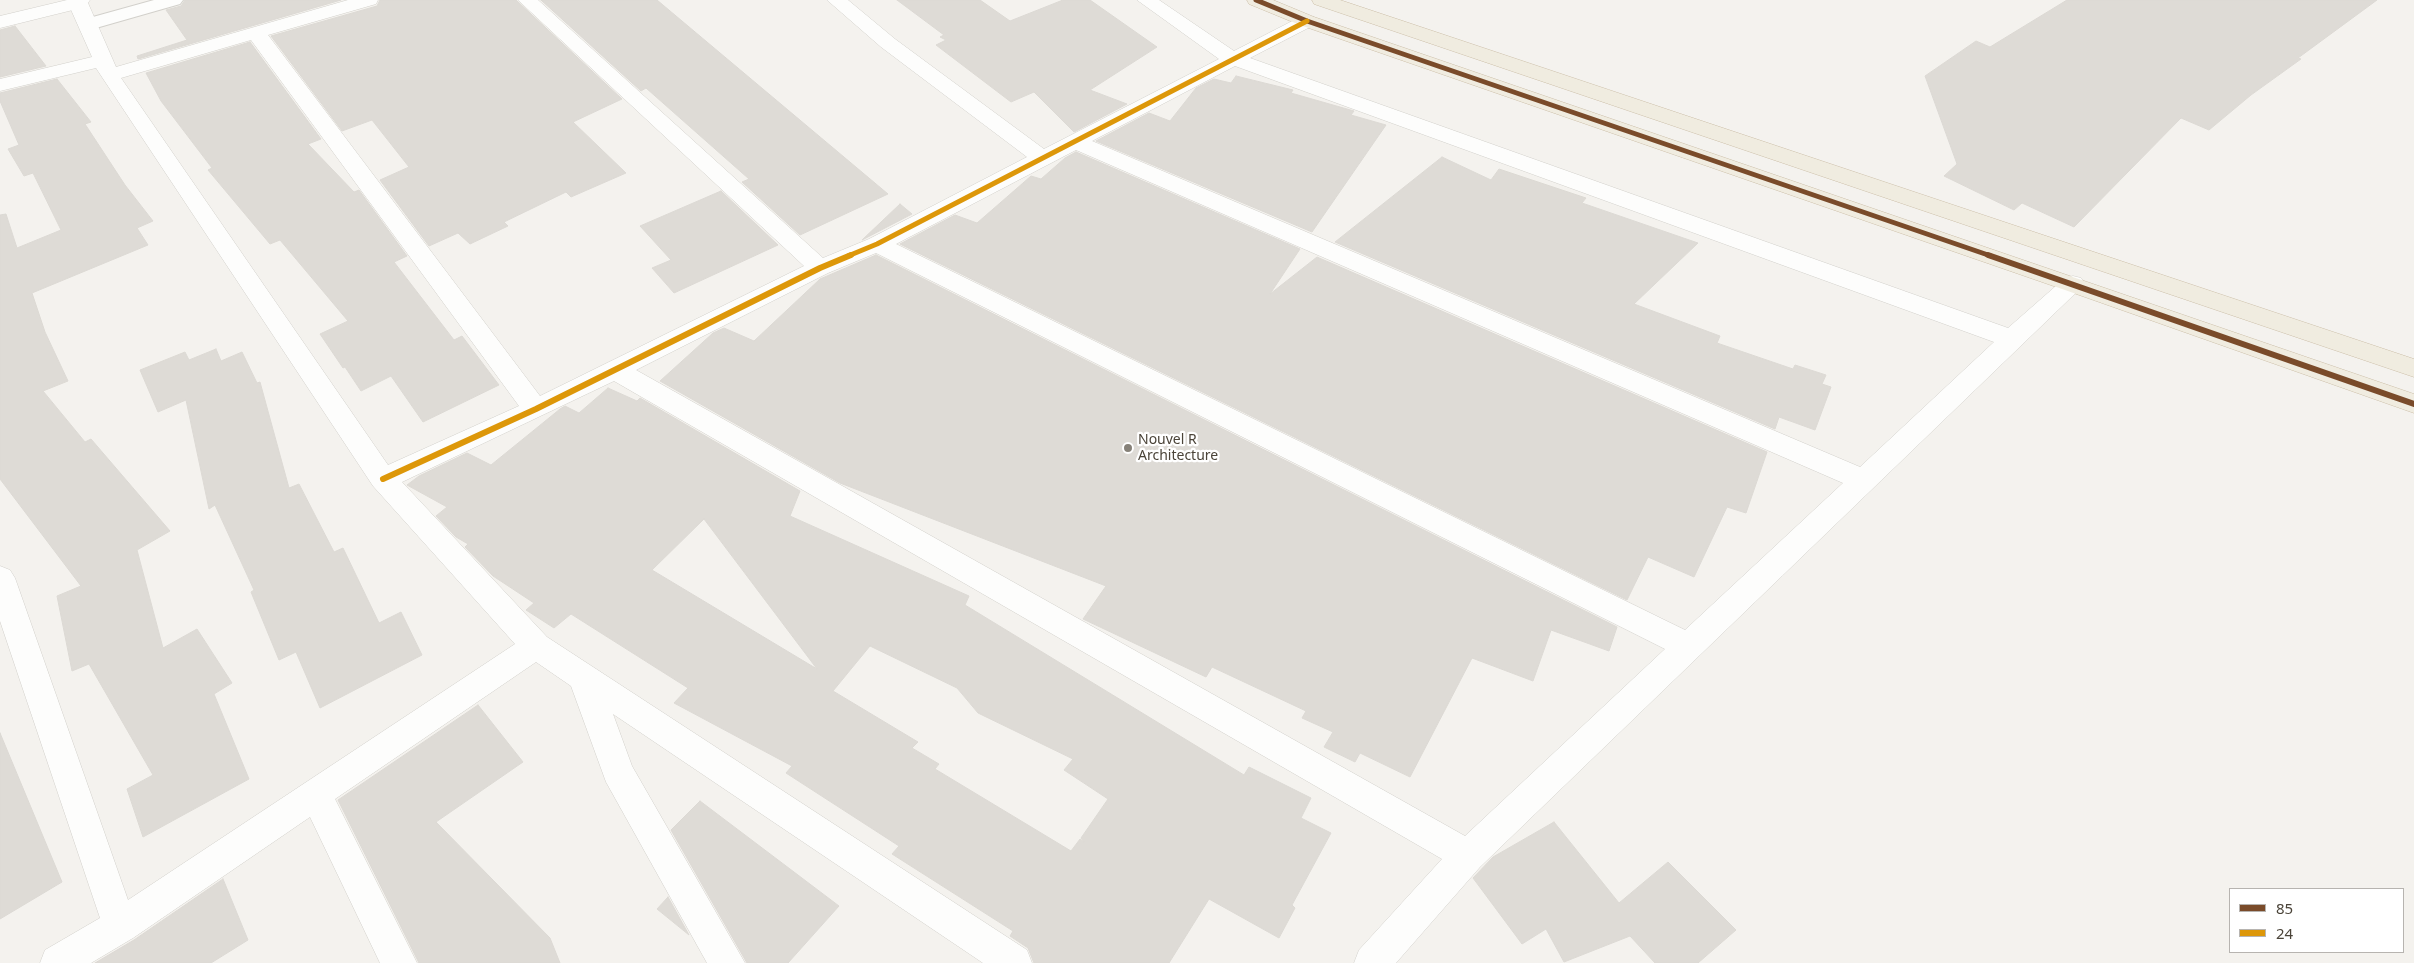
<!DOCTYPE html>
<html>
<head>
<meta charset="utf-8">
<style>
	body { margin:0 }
	#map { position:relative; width:2414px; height:963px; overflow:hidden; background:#f4f2ee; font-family:"Noto Sans",sans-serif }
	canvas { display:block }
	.legend { position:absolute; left:2229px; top:888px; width:175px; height:65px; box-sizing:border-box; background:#fff; border:1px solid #b7b4b0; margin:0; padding:6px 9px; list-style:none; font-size:15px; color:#4b4439 }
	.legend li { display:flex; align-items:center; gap:10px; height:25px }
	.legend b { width:25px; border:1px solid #b7b4b0 }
</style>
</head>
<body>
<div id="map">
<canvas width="2414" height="963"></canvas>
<ul class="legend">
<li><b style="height:6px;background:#7a4b2a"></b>85</li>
<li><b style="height:6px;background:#dd9709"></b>24</li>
</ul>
</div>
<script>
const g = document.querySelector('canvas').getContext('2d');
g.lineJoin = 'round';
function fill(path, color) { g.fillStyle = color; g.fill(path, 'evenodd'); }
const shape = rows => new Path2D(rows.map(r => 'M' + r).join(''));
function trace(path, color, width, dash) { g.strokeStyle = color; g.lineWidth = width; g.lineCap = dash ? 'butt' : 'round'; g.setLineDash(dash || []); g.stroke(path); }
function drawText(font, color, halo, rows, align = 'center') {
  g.font = font + ' "Noto Sans",sans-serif'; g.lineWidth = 4.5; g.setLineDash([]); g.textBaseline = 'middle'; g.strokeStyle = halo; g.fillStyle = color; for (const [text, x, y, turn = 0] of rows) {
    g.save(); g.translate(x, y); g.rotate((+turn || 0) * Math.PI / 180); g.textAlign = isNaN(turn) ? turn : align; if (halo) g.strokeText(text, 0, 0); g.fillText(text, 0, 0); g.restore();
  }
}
const building = shape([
	[185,0,341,0,138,59,137,56,187,40,166,10,181,6,185,0],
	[380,0,516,0,622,99,573,122,626,173,571,197,566,192,504,222,508,226,470,244,458,233,429,246,380,180,409,167,372,120,342,131,271,36,377,6,380,0],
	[541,0,657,0,888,194,800,235,742,182,749,179,646,88,641,91,541,0],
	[897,0,980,0,1010,21,1063,0,1090,0,1157,47,1090,90,1127,104,1074,132,1034,92,1011,102,936,45,946,40,940,37,944,35,897,0],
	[2067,0,2377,0,2298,58,2301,59,2251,95,2209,130,2181,118,2074,227,2022,203,2014,210,1944,176,1957,164,1925,76,1976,41,1990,47,2067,0],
	[15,26,46,66,0,77,0,30,15,26],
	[250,42,321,139,308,144,354,192,359,190,407,256,394,262,454,340,462,336,499,385,423,422,391,376,361,391,345,367,343,368,320,334,348,321,280,240,270,244,208,170,212,168,161,101,146,73,250,42],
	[1236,76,1293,90,1291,93,1354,111,1351,115,1386,125,1312,232,1096,141,1149,113,1170,121,1196,88,1214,79,1231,83,1236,76],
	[57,79,91,122,85,124,125,185,153,221,137,228,148,245,32,293,45,332,68,381,43,391,85,442,91,439,170,531,137,550,163,648,197,629,232,683,214,694,249,779,143,837,127,789,153,775,89,664,72,671,57,596,81,586,0,479,0,215,6,214,17,248,61,230,33,173,24,176,8,149,19,145,0,101,0,93,57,79],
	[1076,152,1300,249,1270,294,1317,257,1767,452,1746,513,1727,507,1694,577,1648,557,1627,600,900,244,955,215,977,223,1031,176,1041,179,1065,158,1076,152],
	[1442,157,1491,180,1499,169,1586,198,1582,203,1698,243,1634,304,1720,336,1717,343,1793,369,1795,365,1826,375,1822,384,1831,387,1815,430,1779,417,1775,429,1335,242,1442,157],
	[721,191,778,245,674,293,652,268,671,260,640,226,721,191],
	[900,204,912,214,862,240,900,204],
	[876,255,1617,627,1609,651,1551,630,1533,681,1472,658,1410,777,1360,753,1355,762,1324,747,1333,732,1302,718,1306,711,1212,667,1206,677,1083,619,1106,586,840,483,660,381,713,333,724,328,754,341,820,279,876,255],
	[216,349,221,361,242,352,257,383,260,382,289,488,299,484,334,552,343,548,379,623,401,612,422,655,320,708,296,652,279,660,251,592,254,590,215,505,209,509,186,400,158,412,140,370,185,352,189,360,216,349],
	[608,388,637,401,640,398,800,491,790,516,969,596,965,605,1244,775,1249,767,1311,798,1301,818,1331,833,1292,905,1295,908,1279,938,1209,899,1169,963,1034,963,1028,948,1010,936,1013,931,892,854,899,846,786,773,792,766,674,703,688,688,571,614,554,628,526,610,534,603,493,576,465,547,468,544,456,537,436,516,447,507,407,485,419,476,467,453,491,465,560,409,565,406,579,413,608,388],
	[704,519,817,669,652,570,704,519],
	[870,646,957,688,978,713,1073,759,1064,770,1108,799,1081,838,1084,842,1080,839,1071,851,935,769,939,764,912,748,918,742,833,691,870,646],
	[478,705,523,762,436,822,550,938,560,963,419,963,338,800,478,705],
	[0,733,62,882,0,919,0,733],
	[700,801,839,906,788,963,747,963,671,830,700,801],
	[1554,822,1619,903,1668,862,1736,930,1698,963,1655,963,1630,936,1564,962,1546,929,1522,944,1473,878,1493,857,1554,822],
	[223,879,248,940,211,963,95,963,134,940,223,879],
	[668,897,689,935,657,909,668,897]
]);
const pedestrian = shape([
	[154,0,183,0,180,4,89,30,82,28,80,24,82,20,154,0]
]);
const minor = shape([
	[71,0,85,0,88,3,116,67,348,0,378,0,376,4,268,35,540,396,804,266,518,0,538,0,823,258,869,239,1027,157,881,47,827,0,848,0,895,39,1044,149,1219,59,1137,0,1159,0,1234,51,1300,17,1314,17,1317,21,1314,25,1250,58,2008,328,2065,278,2073,276,2081,278,2085,284,1480,867,1396,963,1354,963,1359,950,1442,859,614,381,402,482,547,637,1027,950,1032,963,983,963,613,714,632,766,745,963,707,963,606,782,571,686,536,662,335,799,417,963,380,963,310,817,133,938,91,963,40,963,45,950,100,918,0,621,0,566,10,570,15,578,128,900,515,644,373,486,96,68,0,91,0,79,92,57,68,3,71,0],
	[251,40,519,406,388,465,121,78,251,40],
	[1235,66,1994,342,1860,467,1092,141,1235,66],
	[1076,150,1843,483,1685,630,896,244,1076,150],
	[876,253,1665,649,1465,836,636,370,828,273,876,253]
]);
const tertiary = shape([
	[67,0,90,0,85,7,0,28,0,16,67,0]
]);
const trunk = shape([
	[1247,0,1273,0,1314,17,2414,394,2414,413,2065,290,1300,25,1249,4,1247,0],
	[1312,0,1340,0,2414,359,2414,377,1314,4,1312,0]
]);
const bus1Far1 = shape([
	[1256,0,1307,21,1991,256]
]);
const bus1 = shape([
	[1988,255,2414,404]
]);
const bus2Far1 = shape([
	[848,256,877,244,1307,21]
]);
const bus2 = shape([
	[383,479,536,409,820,268,851,255]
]);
const markers = [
	[1128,448,5,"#868178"]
];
const poiNames = [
	["Nouvel R",1138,440],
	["Architecture",1138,456]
];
fill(building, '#dedbd6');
trace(building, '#dcd9d4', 1);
trace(pedestrian, '#d2d0cb', 2);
trace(minor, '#d2d0cb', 1);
trace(tertiary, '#d2d0cb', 1);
trace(trunk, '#ccbfa9', 1);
fill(pedestrian, '#fdfdfc');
fill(minor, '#fdfdfc');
fill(tertiary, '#fdfdfc');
fill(trunk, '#f0ece0');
trace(bus1Far1, '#7a4b2a', 5);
trace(bus1, '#7a4b2a', 6);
trace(bus2Far1, '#dd9709', 5);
trace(bus2, '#dd9709', 6);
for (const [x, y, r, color] of markers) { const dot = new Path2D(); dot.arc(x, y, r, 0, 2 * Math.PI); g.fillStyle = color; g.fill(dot); trace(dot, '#fff', 2); }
drawText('14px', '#4b4439', '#fff', poiNames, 'left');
</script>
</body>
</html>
